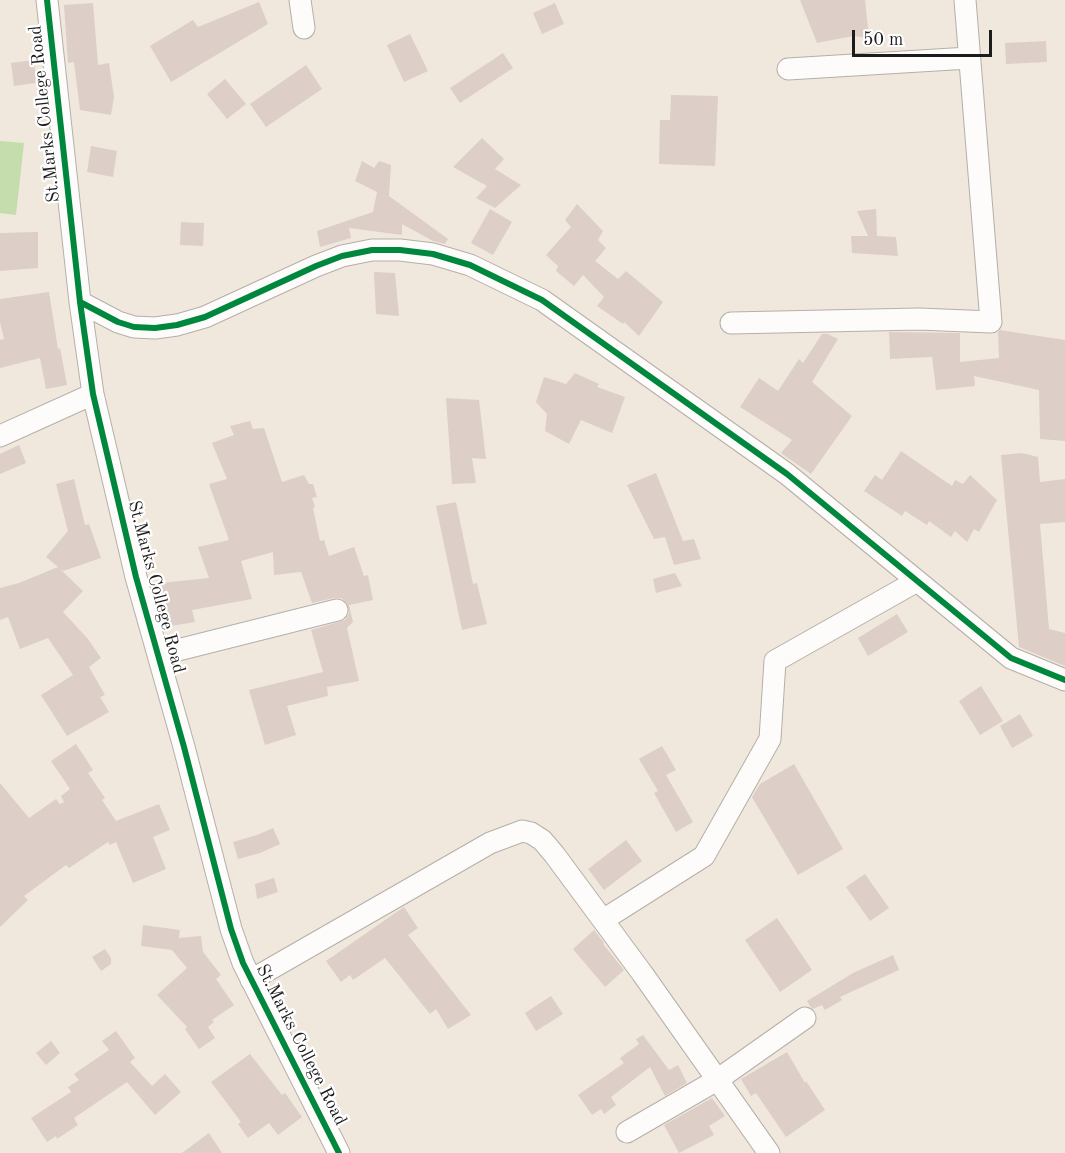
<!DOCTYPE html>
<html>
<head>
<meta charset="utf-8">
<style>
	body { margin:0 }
	#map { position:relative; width:1065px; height:1153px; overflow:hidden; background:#f0e8dd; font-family:"Old Standard TT",serif }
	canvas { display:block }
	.scale { position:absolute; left:852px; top:30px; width:140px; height:27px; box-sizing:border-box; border:3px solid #1c1c1c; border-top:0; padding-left:8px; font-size:18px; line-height:21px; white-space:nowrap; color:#1c1c1c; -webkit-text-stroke:4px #fff; paint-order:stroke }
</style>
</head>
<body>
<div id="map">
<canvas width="1065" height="1153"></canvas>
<div class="scale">50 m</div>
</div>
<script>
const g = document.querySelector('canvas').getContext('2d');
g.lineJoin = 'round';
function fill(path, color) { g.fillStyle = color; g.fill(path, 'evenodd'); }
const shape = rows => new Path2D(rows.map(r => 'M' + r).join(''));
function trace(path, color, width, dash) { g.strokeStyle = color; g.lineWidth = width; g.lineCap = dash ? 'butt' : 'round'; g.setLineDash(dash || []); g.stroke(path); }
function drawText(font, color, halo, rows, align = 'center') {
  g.font = font + ' "Old Standard TT",serif'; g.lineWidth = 4.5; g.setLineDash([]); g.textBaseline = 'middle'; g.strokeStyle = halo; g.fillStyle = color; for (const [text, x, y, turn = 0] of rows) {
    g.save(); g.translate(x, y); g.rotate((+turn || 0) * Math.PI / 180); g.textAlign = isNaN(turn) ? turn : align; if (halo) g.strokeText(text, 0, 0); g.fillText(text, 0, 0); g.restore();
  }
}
const green = shape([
	[0,141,24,143,16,215,0,213]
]);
const building = shape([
	[800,0,865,0,869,38,853,36,817,43],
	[259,2,268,24,171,82,150,46,193,20,198,27],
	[93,3,98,65,109,63,114,97,111,115,80,110,74,62,68,63,64,5],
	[555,3,564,24,542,34,533,13],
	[410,34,428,71,404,82,387,45],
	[1046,41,1047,62,1006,64,1005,43],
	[503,53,513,68,460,103,450,88],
	[34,60,36,83,14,86,11,63],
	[306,65,322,89,266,127,250,104],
	[225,79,246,104,227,119,207,94],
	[671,95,718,96,715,166,659,164,660,120,670,120],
	[482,138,504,159,495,169,521,185,495,208,476,198,487,186,453,167],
	[91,146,117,151,113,177,87,172],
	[362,161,374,168,379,161,391,165,389,196,448,239,445,244,433,241,402,224,402,235,349,228,351,238,320,247,317,231,373,212,377,192,355,181],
	[577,204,603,231,598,240,606,248,595,261,618,279,626,271,663,302,639,336,624,322,623,324,597,306,604,297,583,275,574,286,556,271,558,266,546,255,571,227,565,220],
	[490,209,512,222,493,255,471,243],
	[876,209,877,236,896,237,898,256,852,253,851,236,868,236,857,211],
	[181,222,204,223,203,246,180,245],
	[38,232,38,268,0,271,0,233],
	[374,272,395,273,399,316,376,314],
	[49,292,58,349,60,348,67,385,46,389,40,358,0,368,0,340,4,339,0,322,0,299],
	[1000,330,1065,340,1065,441,1040,439,1039,390,974,376,975,386,936,390,932,357,890,359,889,332,960,333,960,362,999,358,998,332],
	[822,334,828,334,838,339,812,382,852,416,811,474,781,453,792,440,740,407,759,378,778,391,799,359,803,363],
	[575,373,599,384,597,387,625,397,612,433,581,420,569,444,545,431,547,414,536,402,544,377,566,384],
	[446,398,479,400,486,459,472,458,476,483,452,484],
	[250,421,253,429,264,428,282,482,304,475,309,484,313,484,317,497,312,498,315,507,313,508,320,541,324,540,329,556,354,547,364,576,368,575,373,600,349,605,353,622,347,628,359,681,327,687,328,696,287,706,296,735,265,745,249,690,323,672,311,630,345,620,349,613,346,602,341,598,334,598,312,603,301,572,274,575,273,552,241,561,252,599,192,610,195,622,171,626,161,583,209,578,198,547,229,540,209,484,227,479,212,443,234,435,230,426],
	[19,445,26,463,0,474,0,454],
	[901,451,952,486,955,480,963,484,970,475,997,500,979,532,974,529,967,542,955,531,951,537,929,521,927,525,905,511,902,516,864,491,875,475,882,480],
	[1022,453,1038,457,1040,482,1065,479,1065,522,1040,524,1049,629,1065,633,1065,666,1019,647,1001,455],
	[656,473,683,541,694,539,701,559,674,565,665,537,654,539,627,485],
	[74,479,85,525,89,524,101,558,63,571,46,557,68,531,56,484],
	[456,502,473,584,477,583,487,624,462,630,436,506],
	[58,567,83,591,63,612,88,639,101,658,89,667,105,695,100,697,109,712,67,736,41,695,73,675,48,638,20,649,8,617,0,620,0,588,19,583],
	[675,573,682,586,656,593,653,579],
	[897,614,908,632,868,656,858,638],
	[981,686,1003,721,980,735,959,701],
	[1020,714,1033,736,1012,748,1000,726],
	[76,744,93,770,88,773,105,798,102,800,116,821,159,804,170,830,153,837,166,869,133,883,116,842,110,845,108,842,69,868,66,865,24,896,28,900,0,927,0,783,29,818,56,799,60,804,64,802,61,796,70,789,51,761],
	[662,746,676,770,666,775,693,822,676,832,654,793,658,791,639,759],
	[794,764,843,849,798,875,752,797,760,784],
	[273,828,280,844,260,853,238,859,233,842,257,835],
	[626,840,642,861,604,890,588,869],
	[865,874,889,908,870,921,846,887],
	[274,878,278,892,257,899,255,884],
	[404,907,418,928,408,935,471,1015,448,1029,436,1009,430,1014,385,958,353,980,350,975,341,982,326,961],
	[777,918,812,970,780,992,745,940],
	[143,925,180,930,179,938,201,936,203,952,221,975,216,979,234,1005,212,1020,214,1022,208,1027,215,1038,199,1049,185,1029,187,1027,157,995,187,968,172,950,141,946],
	[594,930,604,943,603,944,624,970,605,987,573,949],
	[105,949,111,958,111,964,101,971,92,957],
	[893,955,899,970,840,997,842,1000,825,1010,822,1005,813,1009,810,1006,807,1001,853,973],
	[551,996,563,1014,536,1031,525,1013],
	[116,1031,135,1058,130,1062,152,1086,165,1074,181,1092,155,1115,127,1082,74,1118,78,1125,57,1139,56,1136,47,1142,31,1118,71,1092,68,1087,79,1080,74,1074,109,1050,102,1041],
	[643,1035,669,1070,678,1065,687,1083,665,1096,650,1067,611,1097,616,1105,604,1114,601,1109,592,1115,578,1095,624,1063,620,1058,639,1044,636,1039],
	[51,1041,60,1053,46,1065,36,1053],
	[787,1052,805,1083,806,1081,825,1110,786,1137,756,1093,751,1096,741,1079],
	[250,1054,282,1095,285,1093,302,1117,278,1135,269,1123,248,1138,238,1124,241,1122,211,1082],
	[712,1098,725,1116,709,1126,714,1135,679,1153,664,1125],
	[209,1133,222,1153,182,1153]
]);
const minor = shape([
	[47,0,80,302,93,394,136,577,184,747,231,929,243,963,339,1153],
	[300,0,304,28],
	[788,69,969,58],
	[80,302,118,322,134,327,155,328,177,325,205,317,316,266,342,256,372,250,400,250,433,254,470,265,542,300,787,474,1011,658,1065,680],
	[731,323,919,319,991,322,965,0],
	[0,436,93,394],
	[158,655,337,610],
	[603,920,704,856,770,739,775,661,917,581],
	[251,980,490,843,522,831,531,833,542,840,554,854,642,973,769,1153],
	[627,1132,717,1080,805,1018]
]);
const cycleway = shape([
	[47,0,80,302,93,394,136,577,184,747,231,929,243,963,339,1153],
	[80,302,118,322,134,327,155,328,177,325,205,317,316,266,342,256,372,250,400,250,433,254,470,265,542,300,787,474,1011,658,1065,680]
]);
const streetNames = [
	["St.Marks College Road",45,114,-96],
	["St.Marks College Road",156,587,75],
	["St.Marks College Road",301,1045,63]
];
fill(green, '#c5dcac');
fill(building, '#ddcec7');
trace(minor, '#b5afa9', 23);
trace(minor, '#fdfcfa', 21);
trace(cycleway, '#00873e', 6);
drawText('18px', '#1c1c1c', '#fff', streetNames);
</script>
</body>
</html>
